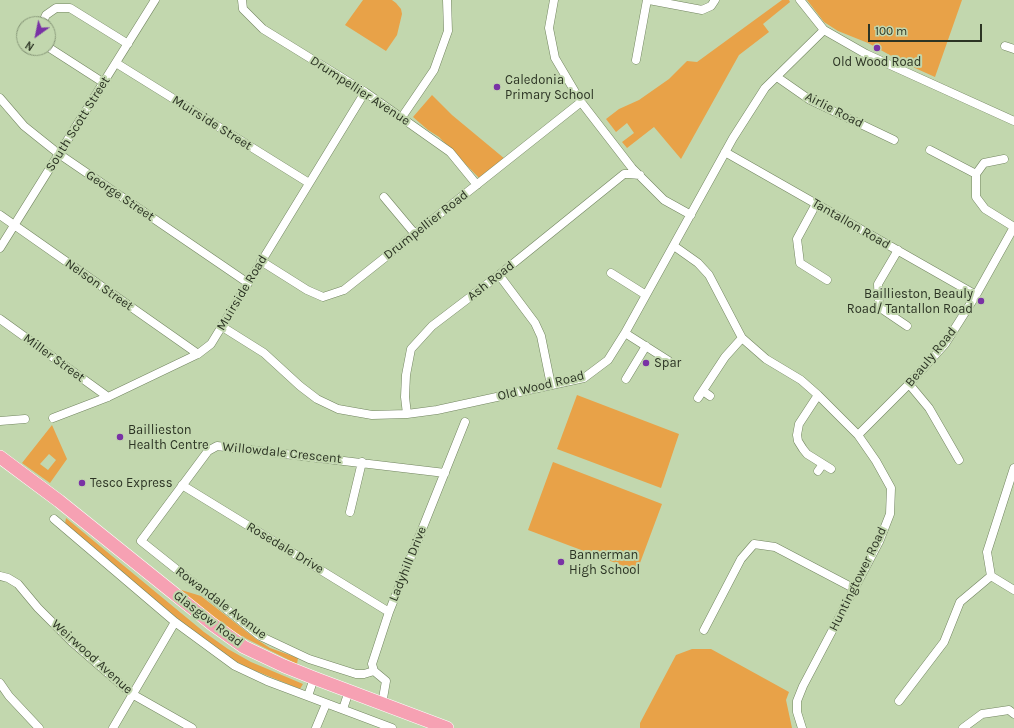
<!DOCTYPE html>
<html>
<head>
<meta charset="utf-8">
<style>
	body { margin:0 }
	#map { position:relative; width:1014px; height:728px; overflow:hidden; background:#c2d7ae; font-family:Karla,sans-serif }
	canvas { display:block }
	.north { position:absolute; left:16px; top:16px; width:40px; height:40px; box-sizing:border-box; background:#c2d7ae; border:1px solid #869677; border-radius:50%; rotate:213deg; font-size:11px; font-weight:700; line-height:16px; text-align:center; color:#2c3424 }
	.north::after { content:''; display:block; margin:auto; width:14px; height:18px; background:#7932a5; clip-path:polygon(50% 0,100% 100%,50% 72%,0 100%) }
	.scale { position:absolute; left:868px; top:24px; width:114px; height:18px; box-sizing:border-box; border:2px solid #2c3424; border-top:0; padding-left:5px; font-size:12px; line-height:14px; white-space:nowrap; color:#2c3424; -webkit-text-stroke:3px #c2d7ae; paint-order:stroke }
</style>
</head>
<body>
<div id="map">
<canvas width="1014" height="728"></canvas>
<div class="north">N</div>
<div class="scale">100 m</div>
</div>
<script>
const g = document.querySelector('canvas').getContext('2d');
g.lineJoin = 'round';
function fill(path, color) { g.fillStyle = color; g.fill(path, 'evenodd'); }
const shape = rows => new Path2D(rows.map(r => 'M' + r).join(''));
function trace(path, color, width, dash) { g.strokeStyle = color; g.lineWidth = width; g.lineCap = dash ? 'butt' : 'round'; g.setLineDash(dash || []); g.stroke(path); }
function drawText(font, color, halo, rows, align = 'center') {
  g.font = font + ' Karla,sans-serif'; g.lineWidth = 4; g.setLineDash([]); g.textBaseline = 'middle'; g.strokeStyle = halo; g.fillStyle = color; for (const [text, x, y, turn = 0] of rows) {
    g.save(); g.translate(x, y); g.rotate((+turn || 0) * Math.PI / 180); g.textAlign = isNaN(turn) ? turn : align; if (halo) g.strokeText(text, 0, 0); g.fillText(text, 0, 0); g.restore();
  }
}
const green = shape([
	[363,0,392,0,396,3,401,9,402,14,397,35,386,51,345,25],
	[782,0,789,0,790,2,763,24,769,32,739,55,681,159,654,127,627,148,622,142,634,133,627,123,616,132,606,119,619,109,639,100,669,79,687,61,697,62],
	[807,0,962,0,935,77,906,64,868,43,838,31,824,22],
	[432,95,452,115,505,159,480,179,439,137,428,130,413,117],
	[577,395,679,434,661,488,557,449],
	[52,425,67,459,50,483,22,463],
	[49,454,56,460,48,470,40,464],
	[553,462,662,504,637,571,528,530],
	[66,518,204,632,228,649,251,662,303,684,300,689,246,667,218,651,175,617,65,524],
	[178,589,201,596,256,639,270,648,298,658,297,664,243,637,218,622],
	[692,649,711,649,789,692,786,700,792,728,640,728,640,723,676,655]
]);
const minor = shape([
	[242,0,243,9,263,29,365,92,450,152,477,185],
	[554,0,549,28,555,58,581,102,632,168,664,200,691,215],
	[649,0,702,10,711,6,715,0],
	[800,0,824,30,866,54,1014,121],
	[42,24,46,15,56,8,70,8,128,44],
	[1005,46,1014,49],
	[48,47,104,83],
	[636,60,647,0],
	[116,63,309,183],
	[777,77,810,100,894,140],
	[0,98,24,126,59,154,248,283],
	[402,117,434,70,448,31,447,0],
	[930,150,976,174,976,197,985,209,1014,227],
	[725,152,976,295],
	[976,174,984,163,1004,159],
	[384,197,415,234],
	[816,204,797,239,800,263,827,280],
	[0,215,198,354],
	[674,246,698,263,709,275,742,338,766,359,801,380,818,395,858,435,876,461,891,488,890,514,879,542,803,686,797,701,797,712,802,728],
	[0,248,155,0],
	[898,250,878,284,879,307,907,326],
	[261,261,307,290,323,297,344,290,581,102],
	[611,273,646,295],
	[499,275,535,323,541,336,551,385],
	[0,319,108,397],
	[221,326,264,353,300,386,317,399,338,409,372,415,407,414,437,410,584,378,608,360,625,333,733,138,765,88,824,30],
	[625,333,669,361],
	[626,379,646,346],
	[909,384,929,408,959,460],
	[703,391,710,396],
	[818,395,799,424,797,435,798,441,803,449,807,454,831,469],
	[698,398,725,357,742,338],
	[407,414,405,397,406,375,411,349,432,326,499,275,624,174,629,174,640,175],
	[53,418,108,397,198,354,211,344,365,92],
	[0,421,25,419],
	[858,435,909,384,945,344,976,295,1014,227],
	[1014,468,987,552,991,576,1014,590],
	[818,471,823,464],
	[182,485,389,612],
	[350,512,362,462],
	[54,519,175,622,235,666,267,681,392,728],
	[0,576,8,578,18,584,38,608,71,641,132,694,192,728],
	[704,630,741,559,754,544,775,547,855,589],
	[374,671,364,674,356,674,309,659,260,636,141,541,208,451,217,446,445,473],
	[0,683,9,696,39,728],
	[308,696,314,678],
	[899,701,944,642,960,602,991,576],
	[382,704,386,681,374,671,372,664,389,612,465,422],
	[343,709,349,691],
	[113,728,175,622],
	[316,728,326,704],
	[963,728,982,714,1009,710,1014,714]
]);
const primary = shape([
	[0,457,59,501,212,624,244,647,284,666,314,678,447,728]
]);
const markers = [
	[877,48,4,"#7932a5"],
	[497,87,4,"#7932a5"],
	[981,301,4,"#7932a5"],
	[646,363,4,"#7932a5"],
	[120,437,4,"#7932a5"],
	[82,483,4,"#7932a5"],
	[561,562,4,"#7932a5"]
];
const poiNames = [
	["Old Wood Road",877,62,"center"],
	["Caledonia",505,80],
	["Primary School",505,95],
	["Baillieston, Beauly",973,294,"right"],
	["Road/ Tantallon Road",973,309,"right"],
	["Spar",654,363],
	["Baillieston",128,430],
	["Health Centre",128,445],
	["Tesco Express",90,483],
	["Bannerman",569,555],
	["High School",569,570]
];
const streetNames = [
	["Drumpellier Avenue",360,91,33],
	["Airlie Road",834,110,27],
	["Muirside Street",212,123,32],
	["South Scott Street",78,124,-58],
	["George Street",120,196,34],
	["Tantallon Road",851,224,30],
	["Drumpellier Road",426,225,-38],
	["Ash Road",491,281,-38],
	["Nelson Street",99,285,35],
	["Muirside Road",242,293,-59],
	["Beauly Road",931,357,-51],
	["Miller Street",54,358,36],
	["Old Wood Road",541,386,-14],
	["Willowdale Crescent",282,453,6],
	["Rosedale Drive",285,548,31],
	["Ladyhill Drive",408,564,-68],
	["Huntingtower Road",858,579,-64],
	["Rowandale Avenue",221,603,37],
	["Glasgow Road",208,619,37],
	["Weirwood Avenue",92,657,42]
];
fill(green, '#e8a248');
trace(minor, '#728560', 9);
trace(primary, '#fff', 14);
trace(minor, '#fff', 8);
trace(primary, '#f6a1b3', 13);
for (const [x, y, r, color] of markers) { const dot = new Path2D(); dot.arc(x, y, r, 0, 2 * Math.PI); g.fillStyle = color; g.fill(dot); trace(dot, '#c2d7ae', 1.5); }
drawText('13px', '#2c3424', '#c2d7ae', poiNames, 'left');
drawText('13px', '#2c3424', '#c2d7ae', streetNames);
</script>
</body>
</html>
